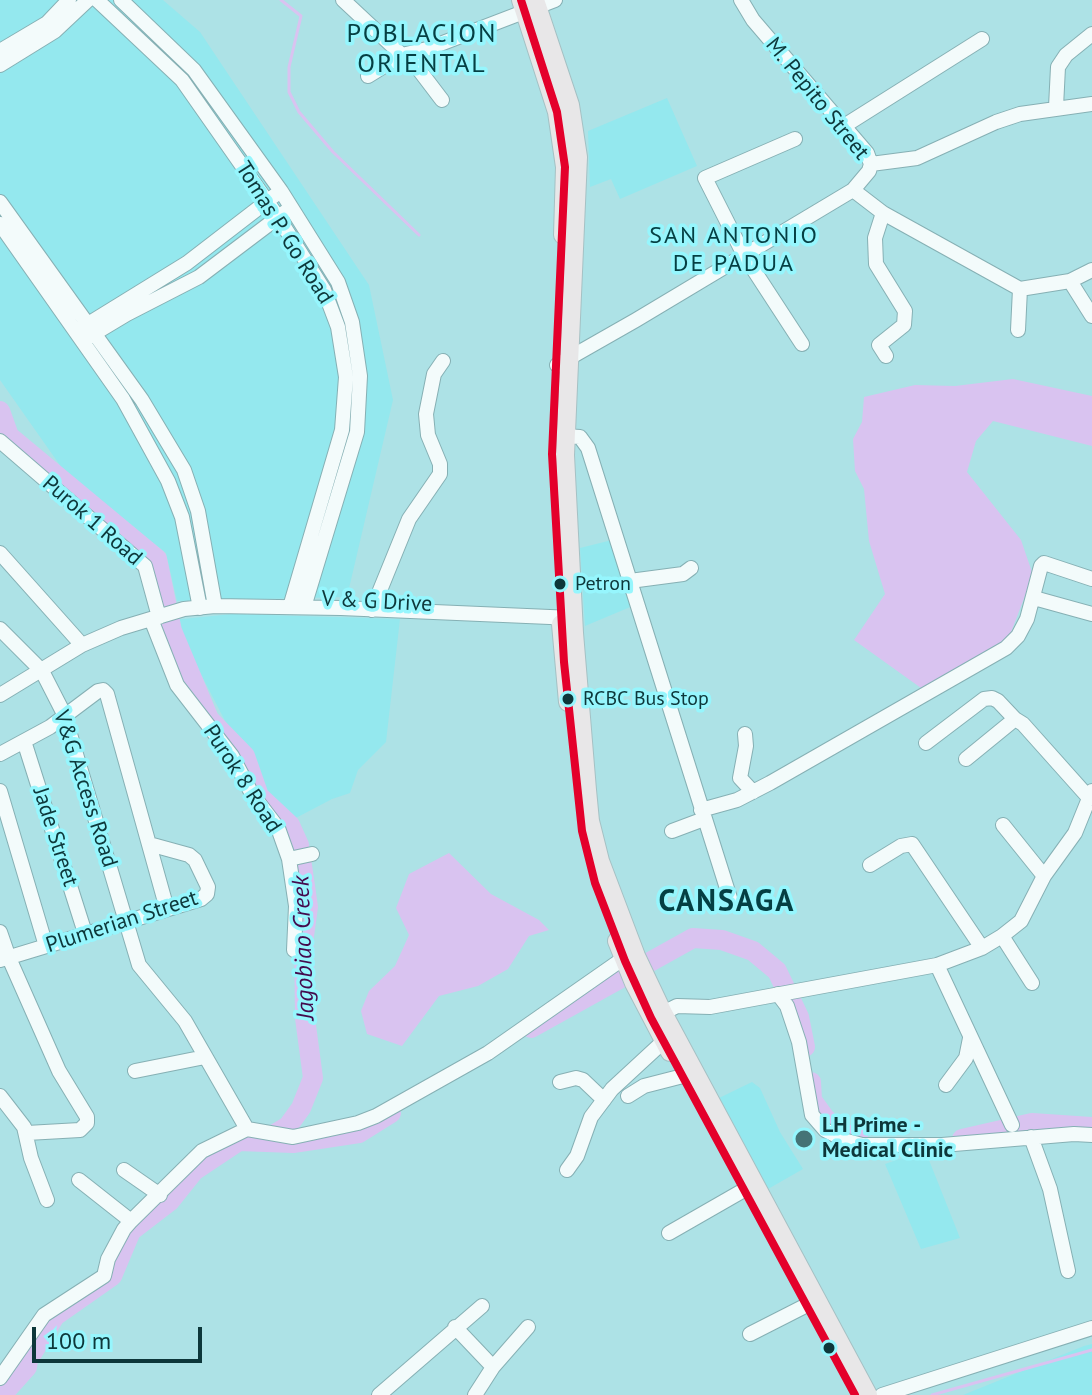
<!DOCTYPE html>
<html>
<head>
<meta charset="utf-8">
<style>
  body { margin:0 }
  #map { position:relative; width:1092px; height:1395px; overflow:hidden; background:#ade2e6; font-family:"PT Sans",sans-serif }
  canvas { display:block }
  .scale { position:absolute; left:32px; top:1327px; width:170px; height:36px; box-sizing:border-box; border:4px solid #0d373a; border-top:0; padding-left:10px; font-size:24px; line-height:28px; white-space:nowrap; color:#0d373a; -webkit-text-stroke:6px #96f6fd; paint-order:stroke }
</style>
</head>
<body>
<div id="map">
<canvas width="1092" height="1395"></canvas>
<div class="scale">100 m</div>
</div>
<script>
const c = document.querySelector('canvas').getContext('2d');
c.lineJoin = 'round';
function fillPath(path, color) { c.fillStyle = color; c.fill(path, 'evenodd'); }
const shape = rows => new Path2D(rows.map(r => 'M' + r).join(''));
function stroke(path, color, width, dash) { c.strokeStyle = color; c.lineWidth = width; c.lineCap = dash ? 'butt' : 'round'; c.setLineDash(dash || []); c.stroke(path); }
function write(font, color, halo, rows, align = 'center') {
  c.font = font + ' "PT Sans",sans-serif'; c.lineWidth = 7; c.setLineDash([]); c.textBaseline = 'middle'; c.strokeStyle = halo; c.fillStyle = color; for (const [text, x, y, turn = 0] of rows) {
    c.save(); c.translate(x, y); c.rotate((+turn || 0) * Math.PI / 180); c.textAlign = isNaN(turn) ? turn : align; if (halo) c.strokeText(text, 0, 0); c.fillText(text, 0, 0); c.restore();
  }
}
fillPath(shape([
  [0,0,163,0,200,32,369,285,393,400,347,597,177,601,166,553,64,471,0,380],
  [667,98,697,166,620,199,611,179,590,187,588,131],
  [616,539,635,605,585,626,580,548],
  [232,614,400,619,386,742,358,770,350,793,332,799,292,820,256,781,173,620],
  [752,1082,760,1088,780,1132,803,1169,768,1189,717,1099],
  [925,1150,960,1238,921,1249,885,1164],
  [1092,1344,1092,1395,963,1395,1084,1346]
]), '#94e8ee');
fillPath(shape([
  [1013,379,1092,396,1092,446,993,421,976,441,967,472,1021,540,1033,575,1005,648,928,693,854,640,885,594,869,541,864,489,855,471,853,439,862,422,864,397,915,385,955,386],
  [449,853,491,894,539,920,549,930,529,936,508,969,478,986,439,996,402,1046,367,1034,361,1011,369,991,395,966,409,935,396,908,409,874]
]), '#d9c3f0');
stroke(shape([
  [281,0,301,16,289,67,289,92,299,112,333,152,419,235],
  [932,1395,1092,1350]
]), '#d9c3f0', 3);
stroke(shape([
  [0,411,9,436,157,559,172,631,209,719,245,756,259,796,290,825,299,845,308,907,304,936,305,1018,313,1078,301,1108,288,1126,263,1141],
  [531,1028,693,938,722,940,753,951,777,971,799,1017,805,1047],
  [811,1082,812,1100,825,1118,841,1133,858,1137],
  [962,1139,1032,1123,1092,1127],
  [2,1395,27,1367,28,1360,55,1316,112,1276,131,1231,170,1201,194,1171,239,1141,293,1143,359,1133,391,1113]
]), '#d9c3f0', 20);
const minor = shape([
  [97,0,182,80,278,217,324,290,338,327,346,377,342,430,290,607],
  [121,0,194,70,281,191,338,282,352,322,360,376,357,432,304,607],
  [343,0,402,55],
  [0,51,47,23,69,0],
  [407,54,442,100],
  [0,65,55,31,88,0],
  [368,76,402,55,427,49,555,0],
  [1056,107,1058,67,1066,55,1092,34],
  [844,126,982,39],
  [795,139,705,178,744,255,802,344],
  [871,164,917,158,996,122,1020,114,1092,104],
  [853,190,883,213,1020,289,1070,281,1092,270],
  [0,202,142,400,184,470,198,511,215,606],
  [883,213,875,238,876,264,905,311,904,325,879,345,886,356],
  [0,224,123,399,168,481,182,517,200,608],
  [1070,281,1092,316],
  [80,329,187,263,274,196],
  [1018,330,1020,289],
  [87,338,127,314,199,277,285,212],
  [557,365,636,320,853,190,869,171,871,164,867,153,753,20,741,0],
  [565,436,580,437,588,448,730,898],
  [0,441,145,566,159,617],
  [0,553,82,645],
  [630,581,683,574,691,568],
  [1034,598,1092,614],
  [372,610,409,519,440,474,440,464,428,435,426,414,434,374,443,361],
  [151,619,177,685,232,756,252,794,278,828,289,859,296,906,294,950],
  [0,629,42,671,64,714,139,965,185,1021,247,1129],
  [0,695,82,645,121,628,184,609,215,606,341,608,573,618],
  [745,734,746,746,740,778,753,792],
  [24,741,85,933],
  [926,743,984,699,992,698,998,701,1015,719],
  [0,754,50,727,98,691,103,690,107,694,167,909],
  [966,759,1015,719,1023,724,1090,799],
  [0,791,46,946],
  [701,810,737,800,770,783,1006,648,1018,636,1027,619,1041,566,1044,563,1092,579],
  [1003,825,1044,876],
  [672,831,704,819],
  [289,859,312,854],
  [870,865,901,846,912,844,982,948],
  [0,932,9,958,59,1071,87,1117,87,1123,80,1130,27,1133],
  [1002,936,1032,983],
  [0,960,201,899,207,894,208,887,195,860,189,855,149,844],
  [937,965,1012,1125],
  [778,994,787,1006,799,1042,812,1115,825,1130,847,1141,862,1145,942,1145,1074,1134,1092,1135],
  [663,1013,677,1006,710,1007,937,965,982,948,1002,936,1021,921,1044,876,1075,833,1092,791],
  [135,1071,205,1057],
  [560,1082,576,1078,583,1080,604,1100],
  [946,1085,966,1058,970,1038],
  [0,1096,24,1127,31,1158,47,1200],
  [628,1096,644,1086,683,1076],
  [247,1129,293,1137,358,1123,376,1116,488,1053,624,958],
  [1031,1137,1050,1189,1068,1271],
  [124,1170,160,1195],
  [567,1170,577,1156,591,1117,612,1089,664,1041],
  [79,1180,131,1221],
  [669,1233,744,1190],
  [455,1327,493,1367],
  [750,1334,807,1305],
  [0,1378,44,1315,104,1276,108,1259,124,1229,131,1221,202,1151,247,1129],
  [379,1395,482,1306],
  [475,1395,493,1367,528,1327],
  [882,1395,1092,1328]
]);
const major = shape([
  [521,0,557,112,565,167,563,235],
  [535,0,570,105,578,157,565,455,574,633,587,790,590,821,600,861,636,956,663,1013,868,1395],
  [561,624,568,702],
  [617,941,634,983,670,1052]
]);
stroke(minor, '#86b0b4', 16);
stroke(major, '#a5c1c4', 20);
stroke(minor, '#f3fbfb', 14);
stroke(major, '#e8e7e8', 18);
stroke(shape([
  [521,0,557,112,565,167,552,454,564,662,582,831,595,883,625,961,651,1018,855,1395]
]), '#e4002b', 8);
for (const [x, y, r, color] of [
  [560,584,7,"#0d373a"],
  [568,699,7,"#0d373a"],
  [804,1139,10,"#457376"],
  [829,1348,7,"#0d373a"]
]) { const dot = new Path2D(); dot.arc(x, y, r, 0, 2 * Math.PI); c.fillStyle = color; c.fill(dot); stroke(dot, '#96f6fd', 3); }
write('20px', '#0d373a', '#96f6fd', [
  ["Petron",575,584],
  ["RCBC Bus Stop",583,699]
], 'left');
write('22px', '#0d373a', '#96f6fd', [
  ["M. Pepito Street",817,99,51],
  ["Tomas P. Go Road",284,233,58],
  ["Purok 1 Road",92,521,41],
  ["V & G Drive",377,602,3],
  ["Purok 8 Road",242,779,57],
  ["V&G Access Road",85,789,72],
  ["Jade Street",55,837,72],
  ["Plumerian Street",122,922,-18]
]);
write('bold 22px', '#0d373a', '#96f6fd', [
  ["LH Prime -",822,1126],
  ["Medical Clinic",822,1151]
], 'left');
c.letterSpacing = '2px';
write('24px', '#053f43', '#96f6fd', [
  ["SAN ANTONIO",734,236],
  ["DE PADUA",734,264]
]);
c.letterSpacing = '0px';
write('italic 24px', '#440b4d', '#96f6fd', [
  ["Jagobiao Creek",304,948,-92]
]);
c.letterSpacing = '2px';
write('26px', '#053f43', '#96f6fd', [
  ["POBLACION",422,35],
  ["ORIENTAL",422,65]
]);
c.letterSpacing = '0px';
c.letterSpacing = '2px';
write('bold 30px', '#053f43', '#96f6fd', [
  ["CANSAGA",727,902]
]);
c.letterSpacing = '0px';
</script>
</body>
</html>
